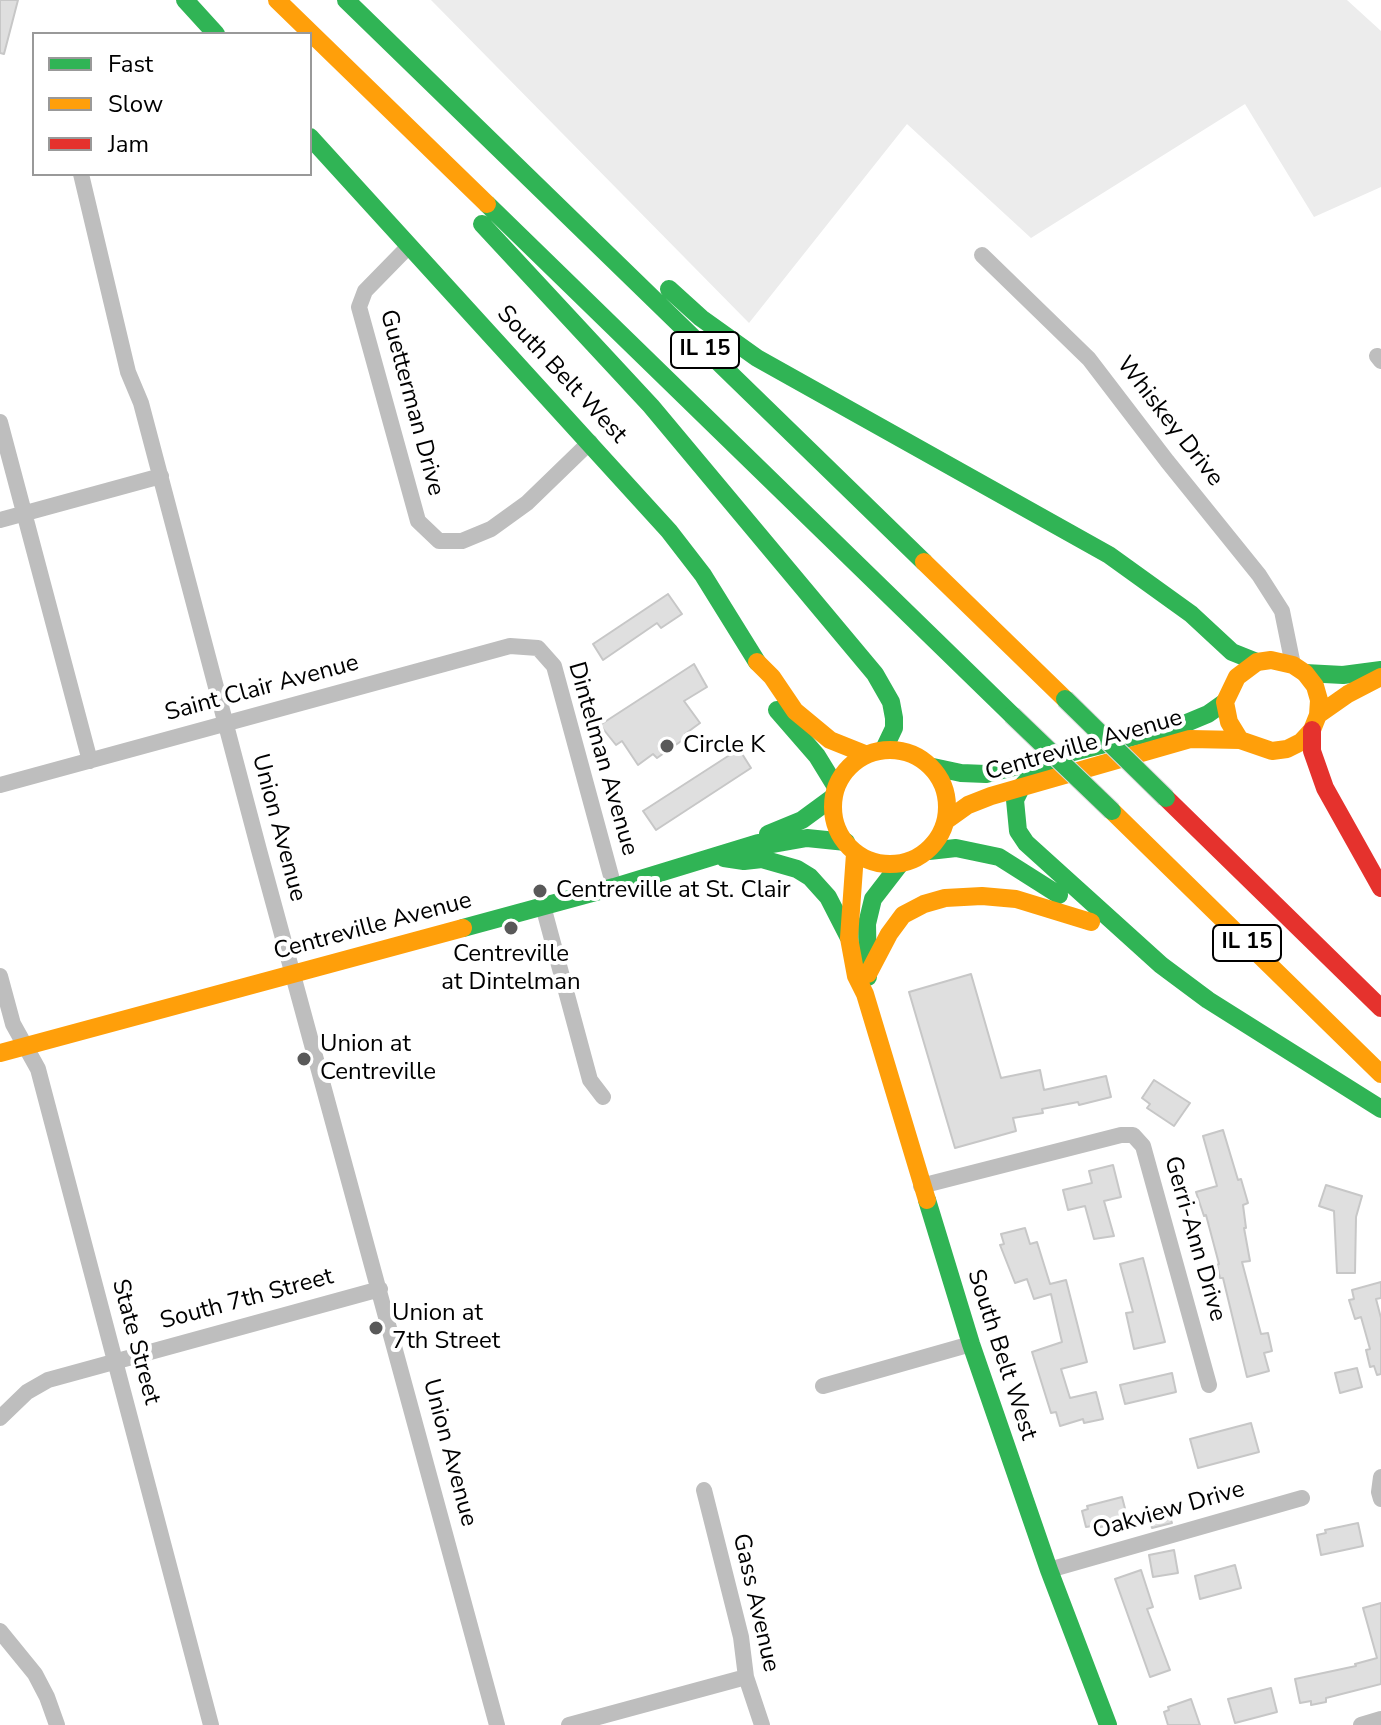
<!DOCTYPE html>
<html>
<head>
<meta charset="utf-8">
<style>
  body { margin:0 }
  #map { position:relative; width:1381px; height:1725px; overflow:hidden; background:#fff; font-family:"Nunito Sans",sans-serif }
  canvas { display:block }
  .legend { position:absolute; left:32px; top:32px; width:280px; height:144px; box-sizing:border-box; background:#fff; border:2px solid #999; margin:0; padding:10px 14px; list-style:none; font-size:24px; color:#000 }
  .legend li { display:flex; align-items:center; gap:16px; height:40px }
  .legend b { width:40px; border:2px solid #999 }
</style>
</head>
<body>
<div id="map">
<canvas width="1381" height="1725"></canvas>
<ul class="legend">
<li><b style="height:10px;background:#30b455"></b>Fast</li>
<li><b style="height:10px;background:#ff9f0a"></b>Slow</li>
<li><b style="height:10px;background:#e5322d"></b>Jam</li>
</ul>
</div>
<script>
const c = document.querySelector('canvas').getContext('2d');
c.lineJoin = 'round';
function fillPath(path, color) { c.fillStyle = color; c.fill(path, 'evenodd'); }
const shape = rows => new Path2D(rows.map(r => 'M' + r).join(''));
function stroke(path, color, width, dash) { c.strokeStyle = color; c.lineWidth = width; c.lineCap = dash ? 'butt' : 'round'; c.setLineDash(dash || []); c.stroke(path); }
function write(font, color, halo, rows, align = 'center') {
  c.font = font + ' "Nunito Sans",sans-serif'; c.lineWidth = 8; c.setLineDash([]); c.textBaseline = 'middle'; c.strokeStyle = halo; c.fillStyle = color; for (const [text, x, y, turn = 0] of rows) {
    c.save(); c.translate(x, y); c.rotate((+turn || 0) * Math.PI / 180); c.textAlign = isNaN(turn) ? turn : align; if (halo) c.strokeText(text, 0, 0); c.fillText(text, 0, 0); c.restore();
  }
}
fillPath(shape([
  [431,0,1347,0,1381,31,1381,187,1314,217,1245,104,1031,238,907,124,749,323]
]), '#ececec');
const building = shape([
  [0,0,18,0,4,54,0,53,0,0],
  [668,594,682,614,661,628,657,623,603,660,593,644,668,594],
  [694,664,707,687,684,701,700,723,685,734,687,737,657,758,653,754,638,765,622,741,616,745,600,725,694,664],
  [739,749,751,768,656,830,643,811,739,749],
  [971,974,1001,1078,1040,1070,1044,1090,1106,1076,1111,1097,1079,1105,1078,1102,1042,1109,1043,1113,1013,1118,1016,1131,955,1148,909,992,971,974],
  [1154,1080,1190,1103,1174,1126,1147,1108,1150,1104,1142,1098,1154,1080],
  [1223,1130,1238,1180,1241,1179,1248,1203,1243,1205,1246,1228,1244,1228,1250,1261,1242,1262,1261,1334,1268,1333,1272,1351,1264,1353,1269,1371,1247,1377,1223,1278,1220,1278,1217,1265,1219,1264,1206,1215,1204,1216,1196,1192,1217,1186,1203,1136,1223,1130],
  [1113,1165,1121,1197,1104,1201,1114,1236,1094,1239,1085,1206,1068,1210,1063,1190,1092,1183,1089,1171,1113,1165],
  [1326,1185,1362,1196,1356,1217,1355,1273,1337,1273,1334,1211,1319,1206,1326,1185],
  [1025,1228,1030,1244,1037,1242,1050,1284,1066,1280,1087,1362,1061,1369,1070,1398,1096,1392,1103,1419,1084,1423,1083,1419,1060,1426,1056,1412,1051,1413,1032,1352,1062,1342,1051,1294,1034,1299,1027,1279,1015,1283,1000,1245,1004,1244,1001,1234,1025,1228],
  [1143,1258,1165,1342,1134,1349,1126,1313,1133,1312,1120,1264,1143,1258],
  [1381,1282,1381,1298,1376,1299,1381,1318,1381,1374,1377,1375,1374,1366,1370,1367,1366,1350,1370,1349,1361,1317,1355,1319,1349,1300,1354,1299,1352,1290,1381,1282],
  [1357,1368,1362,1387,1340,1393,1335,1373,1357,1368],
  [1172,1373,1176,1392,1125,1404,1120,1385,1172,1373],
  [1251,1423,1259,1452,1198,1468,1190,1439,1251,1423],
  [1122,1497,1128,1520,1093,1529,1092,1526,1086,1527,1082,1511,1088,1509,1087,1506,1122,1497],
  [1166,1505,1172,1523,1152,1528,1147,1510,1166,1505],
  [1358,1523,1363,1546,1321,1555,1317,1535,1326,1533,1325,1530,1358,1523],
  [1174,1550,1178,1573,1153,1577,1149,1555,1174,1550],
  [1235,1565,1241,1588,1200,1599,1195,1576,1235,1565],
  [1141,1570,1153,1607,1147,1609,1170,1670,1150,1677,1115,1579,1141,1570],
  [1381,1603,1381,1684,1326,1698,1326,1702,1311,1705,1311,1701,1300,1703,1295,1679,1356,1666,1355,1664,1377,1658,1363,1608,1381,1603],
  [1271,1688,1277,1712,1235,1723,1228,1699,1271,1688],
  [1191,1699,1200,1725,1168,1725,1164,1712,1169,1710,1168,1707,1191,1699]
]);
fillPath(building, '#dfdfdf');
stroke(building, '#c7c7c7', 2);
stroke(shape([
  [81,174,128,372,141,403,259,850,497,1725],
  [409,246,365,291,359,307,418,521,439,541,462,541,491,529,527,503,590,442],
  [982,255,1089,359,1167,461,1259,575,1282,611,1293,665],
  [1377,356,1381,361],
  [0,422,90,761],
  [0,520,161,476],
  [0,785,510,646,538,648,554,666,614,887],
  [543,906,590,1080,603,1097],
  [0,976,13,1024,38,1069,211,1725],
  [921,1186,1121,1135,1133,1135,1143,1146,1209,1385],
  [823,1386,971,1344],
  [0,1418,27,1392,48,1380,380,1289],
  [1381,1477,1379,1492,1381,1499],
  [704,1490,741,1637,746,1677,762,1725],
  [1049,1570,1302,1498],
  [0,1631,35,1674,47,1697,57,1725],
  [569,1725,746,1677],
  [1361,1725,1381,1719]
]), '#bebebe', 16);
stroke(shape([
  [185,0,216,34],
  [346,0,924,562],
  [310,137,669,531,703,575,757,662],
  [487,204,1012,715],
  [482,224,651,406,875,674,891,702,894,718,894,728,884,749],
  [669,289,701,318,757,358,1109,555,1191,614,1232,652,1257,662],
  [1305,673,1343,675,1381,670],
  [777,710,817,756,836,787],
  [1069,751,1055,763,1035,772,1022,786,1015,800,1018,831,1026,843,1161,965,1208,1000,1381,1109],
  [933,767,961,773,986,774,1184,724,1208,714,1225,702],
  [768,834,802,820,832,798],
  [929,851,956,848,999,857,1059,895],
  [724,858,744,861,762,859,797,869,810,877,828,897,848,936],
  [463,928,614,887,758,843,773,844,807,838,846,842],
  [868,977,867,924,873,899,900,864],
  [927,1200,971,1344,1049,1570,1108,1725]
]), '#30b455', 18);
stroke(shape([
  [277,0,487,204],
  [924,562,1065,699],
  [757,662,772,677,795,711,830,740,865,754],
  [1318,715,1348,694,1381,677],
  '833 807a57 57 0 1 1 114 0a57 57 0 1 1-114 0Z',
  [1112,811,1381,1074],
  [947,820,968,805,991,796,1190,739,1240,740,1272,751,1287,749,1301,742,1312,730,1318,715,1319,700,1315,686,1305,673,1293,665,1271,660,1257,662,1237,677,1225,702,1229,722,1240,740],
  [855,854,849,938,856,976,865,994,927,1200],
  [868,974,889,934,903,915,924,904,945,898,982,896,1016,899,1091,922],
  [0,1053,463,928]
]), '#ff9f0a', 18);
stroke(shape([
  [1312,730,1312,751,1325,788,1381,888],
  [1166,798,1381,1008]
]), '#e5322d', 18);
const fastBridge = shape([
  [1065,699,1166,798],
  [1012,715,1112,811]
]);
stroke(fastBridge, '#dbdbdb', 20, []);
stroke(fastBridge, '#30b455', 18);
for (const [x, y, r, color] of [
  [667,746,8,"#595959"],
  [540,891,8,"#595959"],
  [511,928,8,"#595959"],
  [304,1059,8,"#595959"],
  [376,1328,8,"#595959"]
]) { const dot = new Path2D(); dot.arc(x, y, r, 0, 2 * Math.PI); c.fillStyle = color; c.fill(dot); stroke(dot, '#fff', 3); }
for (const [x, y, w] of [
  [705,350,68],
  [1247,943,68]
]) { const box = new Path2D(); box.roundRect(x - w / 2, y - 18, w, 36, 6); c.fillStyle = '#fff'; c.fill(box); stroke(box, '#000', 2); }
write('bold 22px', '#000', null, [
  ["IL 15",705,350],
  ["IL 15",1247,943]
]);
write('24px', '#000', '#fff', [
  ["South Belt West",561,375,47],
  ["Guetterman Drive",411,403,75],
  ["Whiskey Drive",1169,422,52],
  ["Saint Clair Avenue",262,689,-15],
  ["Centreville Avenue",1084,746,-16],
  ["Dintelman Avenue",602,759,74],
  ["Union Avenue",278,828,75],
  ["Centreville Avenue",373,927,-15],
  ["Gerri-Ann Drive",1194,1239,74],
  ["South 7th Street",247,1300,-15],
  ["State Street",135,1342,75],
  ["South Belt West",1001,1355,72],
  ["Union Avenue",449,1453,75],
  ["Oakview Drive",1169,1511,-16],
  ["Gass Avenue",755,1603,77]
]);
write('24px', '#000', '#fff', [
  ["Circle K",683,746],
  ["Centreville at St. Clair",556,891],
  ["Centreville",511,955,"center"],
  ["at Dintelman",511,983,"center"],
  ["Union at",320,1045],
  ["Centreville",320,1073],
  ["Union at",392,1314],
  ["7th Street",392,1342]
], 'left');
</script>
</body>
</html>
